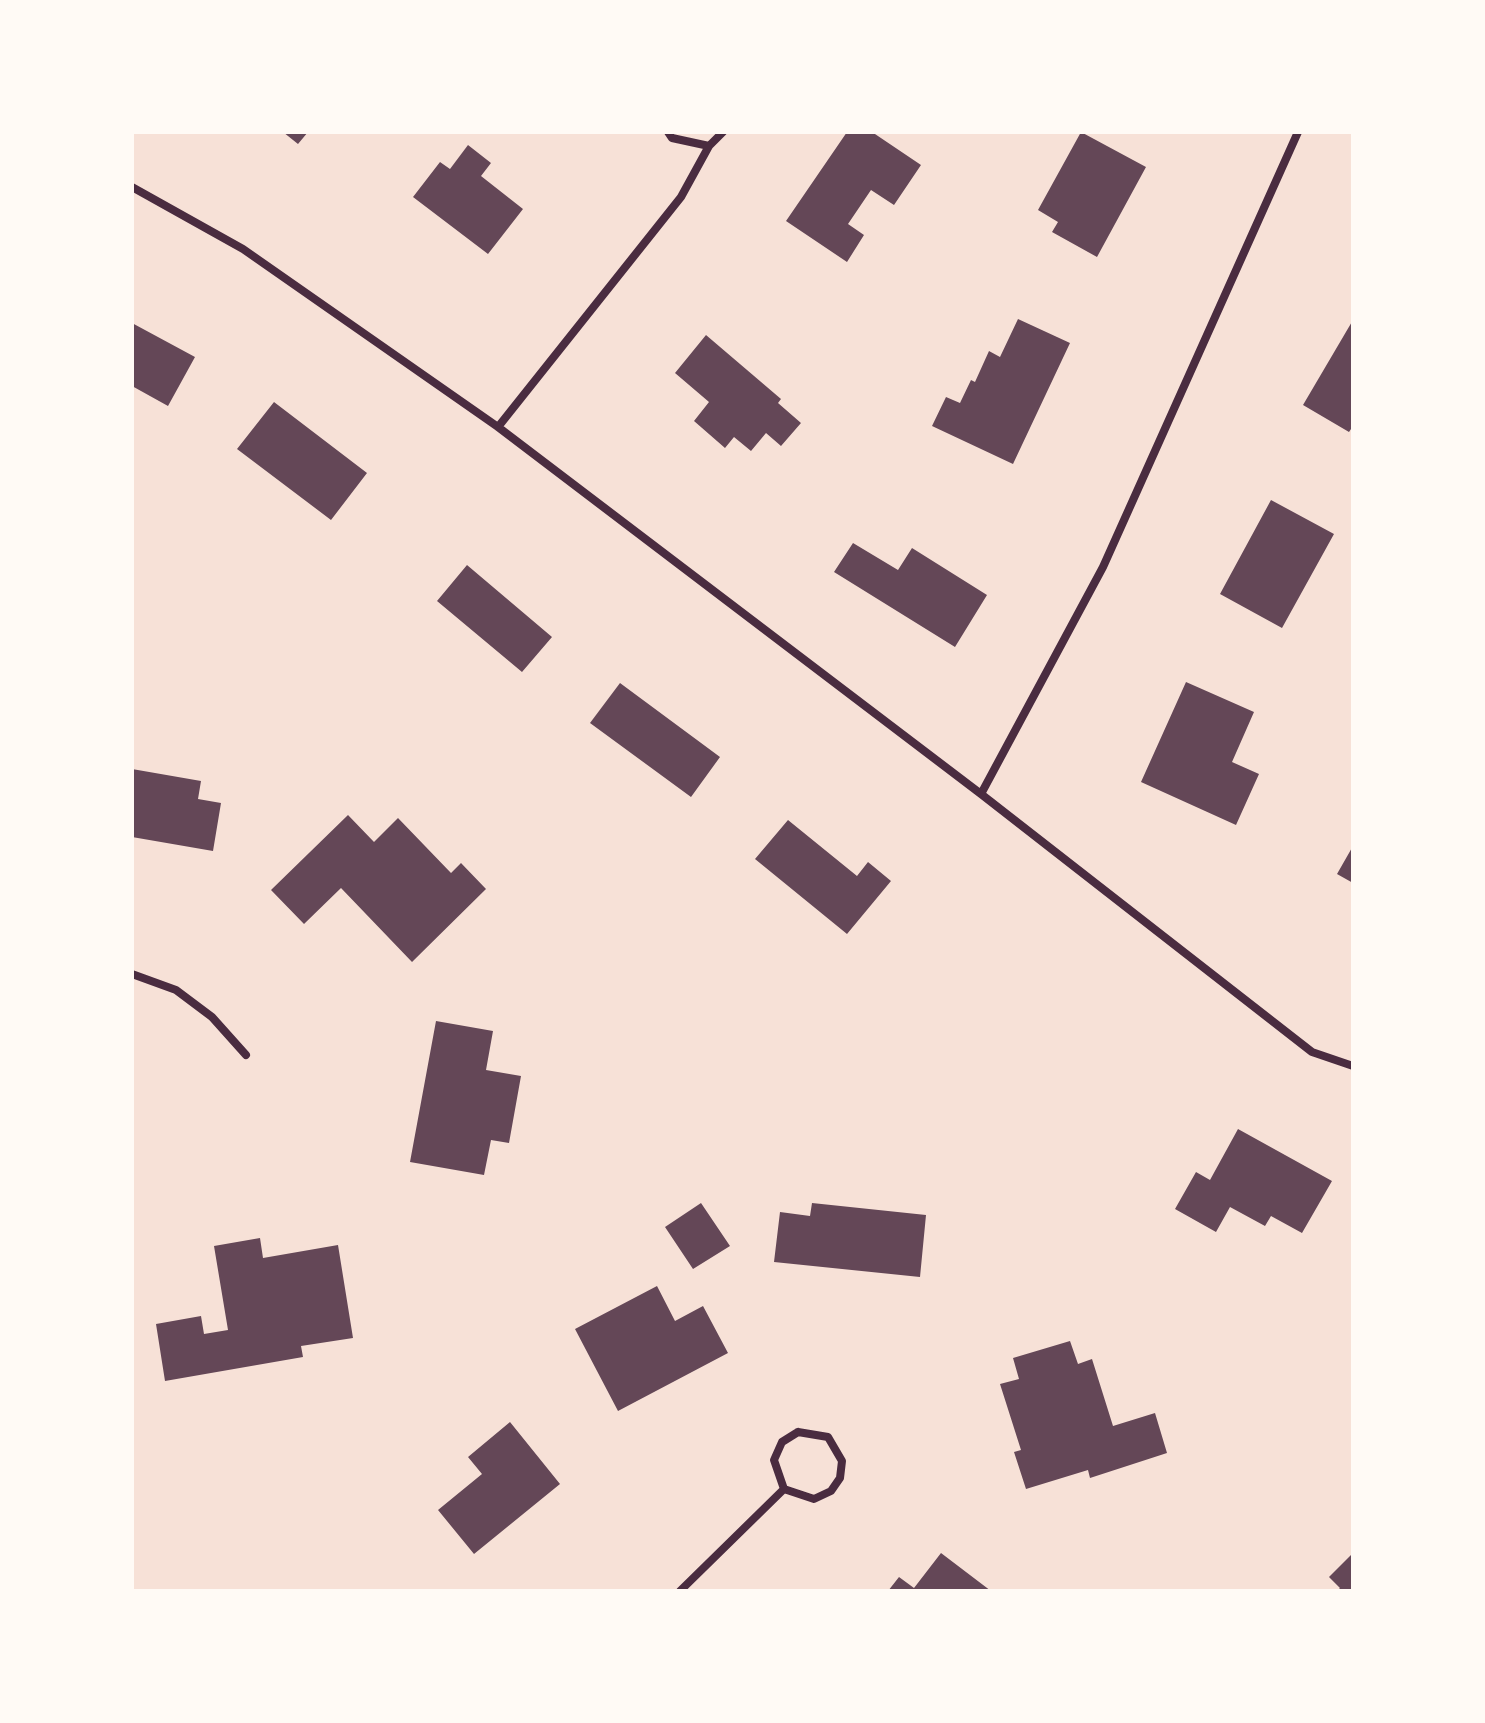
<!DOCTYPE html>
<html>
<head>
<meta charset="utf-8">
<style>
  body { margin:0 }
  #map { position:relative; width:1485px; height:1723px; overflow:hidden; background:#f7e1d7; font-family:Ubuntu,sans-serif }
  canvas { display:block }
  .frame { position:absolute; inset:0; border:134px solid #fffaf5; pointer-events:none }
</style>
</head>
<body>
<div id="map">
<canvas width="1485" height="1723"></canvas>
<div class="frame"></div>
</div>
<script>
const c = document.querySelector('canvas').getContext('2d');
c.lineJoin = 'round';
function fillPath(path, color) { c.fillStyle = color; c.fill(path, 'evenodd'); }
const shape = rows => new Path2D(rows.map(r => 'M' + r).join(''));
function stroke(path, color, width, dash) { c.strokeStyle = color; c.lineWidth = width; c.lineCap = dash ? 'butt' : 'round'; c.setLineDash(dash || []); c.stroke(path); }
fillPath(shape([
  [283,132,308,132,298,144],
  [847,132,872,132,921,165,894,205,871,190,848,224,864,235,847,262,786,221],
  [1081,132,1146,167,1097,257,1052,232,1058,222,1038,210],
  [468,145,491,163,481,176,523,209,488,254,413,197,440,162,450,169],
  [1018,319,1070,343,1013,464,932,426,946,397,960,403,971,380,975,382,989,351,1000,357],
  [1353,320,1353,426,1349,432,1303,405],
  [132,323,195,357,168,406,132,386],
  [706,335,781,399,778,403,801,423,781,446,766,433,751,451,734,437,725,448,694,421,709,402,675,373],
  [274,402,367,473,331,520,237,449],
  [1271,500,1334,534,1282,628,1220,594],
  [853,543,898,570,912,548,987,595,955,647,834,572],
  [467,565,552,637,522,672,437,601],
  [1186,682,1254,712,1232,762,1259,774,1236,825,1141,782],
  [620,683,720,757,691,797,590,723],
  [132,769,201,781,198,799,221,803,213,851,132,837],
  [348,815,374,842,398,818,451,873,461,863,486,889,412,962,341,888,304,924,271,890],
  [788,820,857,876,868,862,891,881,847,934,755,859],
  [1353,846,1353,883,1337,874],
  [436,1021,493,1031,486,1070,521,1076,509,1143,491,1140,484,1175,410,1162],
  [1238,1129,1332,1181,1302,1233,1271,1216,1265,1226,1230,1207,1216,1232,1175,1209,1196,1172,1210,1180],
  [701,1203,730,1246,693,1269,665,1227],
  [812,1203,926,1215,920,1277,774,1262,780,1212,810,1216],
  [260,1238,263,1258,338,1245,353,1338,301,1346,303,1357,165,1381,156,1324,201,1316,204,1334,228,1330,214,1246],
  [657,1286,675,1321,703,1306,728,1353,618,1411,575,1329],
  [1070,1341,1078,1364,1092,1359,1113,1426,1155,1413,1167,1453,1090,1478,1088,1470,1026,1489,1014,1452,1021,1450,1000,1384,1019,1379,1013,1358],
  [510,1422,560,1484,474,1554,438,1510,482,1474,468,1457],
  [941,1553,991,1591,888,1591,899,1577,914,1588],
  [1353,1553,1353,1591,1337,1591,1340,1588,1329,1577]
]), '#644757');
stroke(shape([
  [668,132,672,138,709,146],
  [132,187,243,249,498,427,981,794,1312,1052,1353,1066],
  [498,427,681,197,709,146,723,132],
  [981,794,1103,567,1298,132],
  [132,974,176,990,212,1017,246,1055],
  [798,1432,828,1437,842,1461,840,1478,831,1491,814,1499,784,1489,774,1460,782,1442,798,1432],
  [680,1591,784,1489]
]), '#4a2c40', 8);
</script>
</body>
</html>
